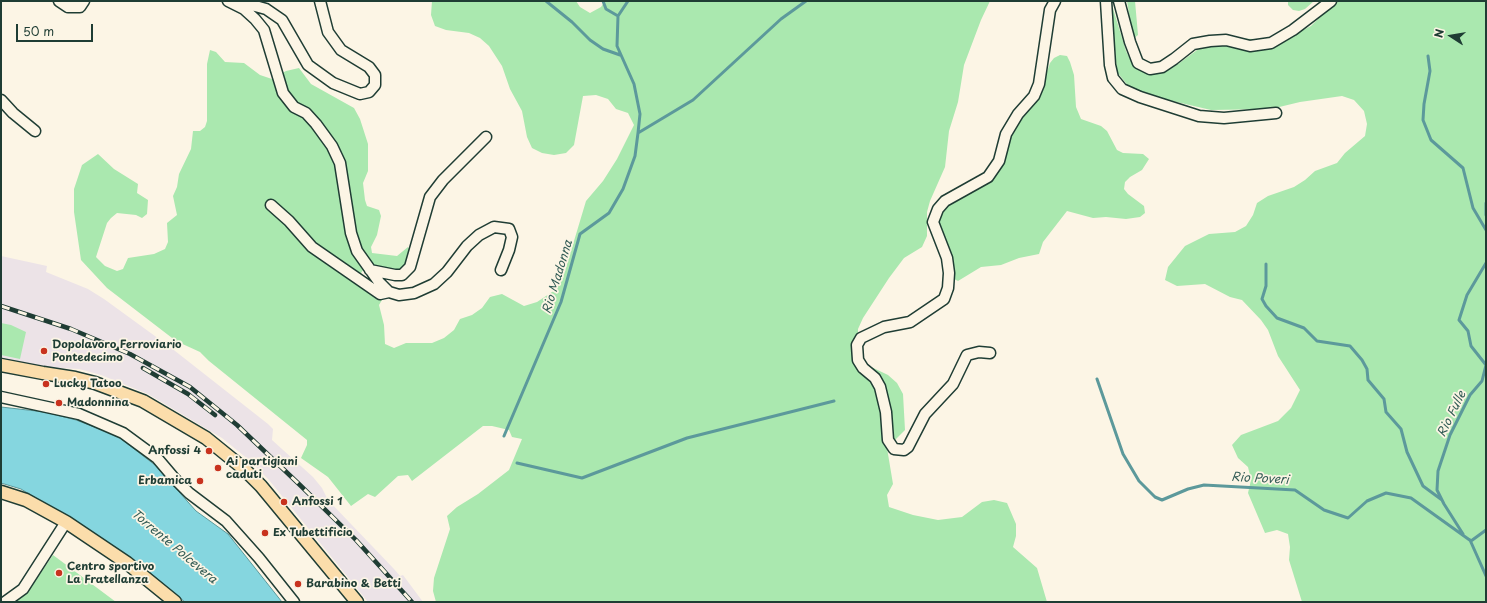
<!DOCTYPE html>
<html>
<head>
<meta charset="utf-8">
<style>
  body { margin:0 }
  #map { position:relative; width:1487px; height:603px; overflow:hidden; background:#fcf5e5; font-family:"Playpen Sans",sans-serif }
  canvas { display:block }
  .frame { position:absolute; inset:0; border:2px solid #1f3d34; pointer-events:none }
  .north { position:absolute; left:1431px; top:16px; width:40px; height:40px; -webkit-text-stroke:3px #fcf5e5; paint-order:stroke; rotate:282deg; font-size:11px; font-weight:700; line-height:16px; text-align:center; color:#1f3d34 }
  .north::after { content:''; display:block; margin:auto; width:14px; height:18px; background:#1f3d34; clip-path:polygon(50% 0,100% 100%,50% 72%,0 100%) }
  .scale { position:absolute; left:16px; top:24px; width:77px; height:18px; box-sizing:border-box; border:2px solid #1f3d34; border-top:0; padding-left:5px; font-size:12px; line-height:14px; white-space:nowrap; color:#1f3d34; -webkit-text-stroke:3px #fcf5e5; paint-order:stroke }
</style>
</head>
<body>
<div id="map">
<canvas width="1487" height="603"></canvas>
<div class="frame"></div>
<div class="north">N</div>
<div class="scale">50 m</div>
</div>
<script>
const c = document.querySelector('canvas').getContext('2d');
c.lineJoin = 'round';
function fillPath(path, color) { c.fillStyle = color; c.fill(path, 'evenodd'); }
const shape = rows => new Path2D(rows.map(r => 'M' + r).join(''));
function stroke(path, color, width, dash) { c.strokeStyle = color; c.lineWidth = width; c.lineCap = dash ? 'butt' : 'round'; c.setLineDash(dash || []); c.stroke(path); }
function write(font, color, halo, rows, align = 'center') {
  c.font = font + ' "Playpen Sans",sans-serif'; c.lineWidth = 3.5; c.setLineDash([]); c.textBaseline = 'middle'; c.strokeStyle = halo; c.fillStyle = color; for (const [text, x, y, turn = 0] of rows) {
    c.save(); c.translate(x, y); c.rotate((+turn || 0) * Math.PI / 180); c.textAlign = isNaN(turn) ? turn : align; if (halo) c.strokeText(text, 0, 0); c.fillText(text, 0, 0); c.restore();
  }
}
fillPath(shape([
  [1,256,47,266,46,272,88,289,104,299,170,347,268,424,273,429,272,440,313,477,322,488,328,500,394,569,400,576,403,575,423,602,368,602,269,480,249,460,222,438,148,394,101,375,79,369,43,367,1,357]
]), '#ece3e7');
fillPath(shape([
  [432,1,576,1,580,7,590,13,601,7,605,1,990,1,981,20,964,65,958,102,949,131,945,167,930,201,927,212,927,236,922,247,904,258,889,278,863,318,858,329,858,341,865,364,888,375,897,383,903,394,905,430,887,448,893,484,887,495,889,507,913,515,938,520,962,517,982,502,994,500,1007,503,1016,524,1016,536,1013,547,1037,568,1047,602,436,602,433,591,434,578,450,529,447,516,457,507,478,494,509,470,522,439,512,437,509,430,492,426,483,426,412,481,408,475,398,476,375,497,368,494,351,506,328,477,301,458,307,445,307,440,209,361,200,352,176,341,107,288,81,260,74,212,74,189,82,165,98,154,114,169,138,184,137,193,148,200,147,214,142,218,136,215,117,213,111,218,107,223,96,257,105,266,117,271,123,269,128,258,154,254,165,249,168,242,167,223,177,215,173,196,177,187,179,174,191,149,193,131,200,131,205,127,207,121,207,64,210,50,216,52,225,62,244,63,260,75,272,79,286,71,299,68,311,84,354,108,360,119,368,144,368,171,363,183,365,200,367,206,379,210,381,216,377,235,371,247,372,253,397,256,408,247,411,252,410,258,403,269,396,271,365,267,361,273,364,279,382,300,379,305,384,325,385,344,394,348,406,343,432,343,444,338,454,330,460,319,472,315,482,308,490,297,502,294,524,306,537,302,555,290,565,271,586,201,603,181,617,159,634,125,628,113,616,109,608,99,596,95,583,96,574,145,566,153,554,155,542,153,532,148,527,137,522,111,510,89,502,66,489,46,480,38,469,33,446,30,435,26,431,15],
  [1127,1,1135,1,1138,35,1133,39],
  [1288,1,1314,1,1305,9,1299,11,1293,10,1288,5],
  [1338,1,1486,1,1486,602,1302,602,1289,560,1290,547,1288,534,1277,530,1265,533,1248,493,1251,480,1248,467,1238,458,1232,445,1241,435,1278,421,1291,408,1300,390,1278,356,1268,330,1261,320,1242,300,1230,297,1205,284,1177,286,1165,280,1168,267,1185,246,1209,234,1235,232,1246,226,1253,215,1257,203,1268,196,1294,187,1305,180,1315,171,1337,163,1345,153,1365,136,1367,124,1364,111,1354,100,1342,96,1300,102,1271,109,1211,110,1168,100,1129,87,1117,72,1111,2,1126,51,1133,65,1145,70,1158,73,1178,64,1204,45,1226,38,1283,40,1311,26,1331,6],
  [1060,55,1067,56,1070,62,1074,75,1076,107,1081,119,1101,126,1107,131,1117,150,1123,153,1143,154,1149,159,1142,170,1130,177,1125,182,1124,189,1128,194,1144,206,1145,213,1140,217,1126,219,1106,217,1093,218,1067,211,1043,242,1039,254,1019,258,1001,265,981,267,958,281,952,278,938,223,940,213,944,207,956,199,979,188,1021,118,1038,98,1050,63,1054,58],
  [1,323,11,325,26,332,20,359,1,355],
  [53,555,116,602,15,602,29,590]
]), '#aae8af');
const water = shape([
  [1,407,45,412,76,420,116,435,155,465,196,511,228,534,282,602,185,602,147,570,80,525,21,489,1,483,1,407]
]);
fillPath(water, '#85d6df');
stroke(water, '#5c999b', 1);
stroke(shape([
  [546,1,572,22,590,40,603,49,620,55],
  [603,1,606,9,618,16],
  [628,1,618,16,617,46,634,84,640,114,638,133],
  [1428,56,1430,71,1424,104,1423,120,1431,140,1463,168,1473,208,1486,230],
  [1486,203,1486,215],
  [1266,264,1266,286,1262,299,1266,306,1277,318,1304,328,1317,341,1350,346,1362,360,1367,369,1368,380,1384,399,1386,412,1401,429,1407,452,1423,486,1442,500],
  [1097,379,1123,454,1139,481,1155,497,1162,500,1188,489,1204,485,1295,490,1324,510,1348,518,1367,501,1386,493,1411,498,1471,541,1486,530],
  [504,436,561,302,580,234,609,213,623,189,635,156,638,133,693,100,781,19,806,1],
  [517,463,582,478,687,438,834,401],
  [1463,534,1444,504,1437,490,1438,471,1450,435,1470,395,1482,381,1486,365,1471,346,1468,331,1459,320,1467,295,1486,263],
  [1470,540,1486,576]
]), '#5c999b', 3);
const minor = shape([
  [59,1,68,7,80,7,84,1],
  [228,1,244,9,255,19,264,30,283,93,294,107,306,113,316,124,332,146,340,163,351,233,357,251,379,282,389,292],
  [237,1,266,9,282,20,308,65,333,83,360,94,369,92,375,85,375,75,369,67,341,50,328,32,320,1],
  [1106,1,1110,65,1113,78,1122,89,1140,97,1199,116,1224,118,1276,113],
  [1119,1,1130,42,1138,63,1150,69,1162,67,1174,59,1193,44,1210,41,1226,40,1250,46,1271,43,1293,30,1331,1],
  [1,100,13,113,35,131],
  [271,205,289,221,312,247,380,294,389,292,399,295,414,293,434,284,447,272,467,246,479,235,494,227,509,229,512,237,509,250,501,270],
  [370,270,395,275,402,275,410,267,430,197,443,180,486,137],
  [990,353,979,352,967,355,953,384,925,414,908,447,904,450,894,449,888,440,886,412,880,387,875,378,863,368,858,360,857,345,861,338,884,327,910,322,944,299,948,288,949,273,947,258,933,222,938,209,945,201,988,177,999,161,1006,134,1018,114,1034,96,1039,84,1050,10,1055,1],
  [1,397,79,414,123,433,157,458,174,478,189,493,226,521,259,558,294,602],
  [5,602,23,589,66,522]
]);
const major = shape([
  [1,365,43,373,75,378,95,383,143,401,206,438,243,468,261,486,357,602],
  [1,492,26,500,66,522,127,563,175,602]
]);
stroke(minor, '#1f3d34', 13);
stroke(major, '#1f3d34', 15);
stroke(minor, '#fcf5e5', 10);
stroke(major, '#fbddab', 12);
const rail = shape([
  [1,306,71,329,130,354,190,387,237,425,301,486,356,540,412,602],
  [143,368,188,394,215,415]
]);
stroke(rail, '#1f3d34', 4.5);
stroke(rail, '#fcf5e5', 3, [9]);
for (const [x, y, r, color] of [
  [44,351,4,"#c8321e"],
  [46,384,4,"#c8321e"],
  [59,403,4,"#c8321e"],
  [209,451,4,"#c8321e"],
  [218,468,4,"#c8321e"],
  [200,481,4,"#c8321e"],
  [284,502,4,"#c8321e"],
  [265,533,4,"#c8321e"],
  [59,573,4,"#c8321e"],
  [298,584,4,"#c8321e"]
]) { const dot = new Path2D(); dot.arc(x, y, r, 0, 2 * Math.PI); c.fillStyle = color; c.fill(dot); stroke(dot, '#fcf5e5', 1.5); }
write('bold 11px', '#1f3d34', '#fcf5e5', [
  ["Dopolavoro Ferroviario",52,345],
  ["Pontedecimo",52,358],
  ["Lucky Tatoo",54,384],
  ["Madonnina",67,403],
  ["Anfossi 4",201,451,"right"],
  ["Ai partigiani",226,462],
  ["caduti",226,475],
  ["Erbamica",192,481,"right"],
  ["Anfossi 1",292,502],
  ["Ex Tubettificio",273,533],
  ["Centro sportivo",67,567],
  ["La Fratellanza",67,580],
  ["Barabino & Betti",306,584]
], 'left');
write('italic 12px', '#335c56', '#fcf5e5', [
  ["Rio Madonna",558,277,-73],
  ["Rio Fulle",1452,414,-64],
  ["Rio Poveri",1260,479,3],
  ["Torrente Polcevera",174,547,40]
]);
</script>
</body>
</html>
